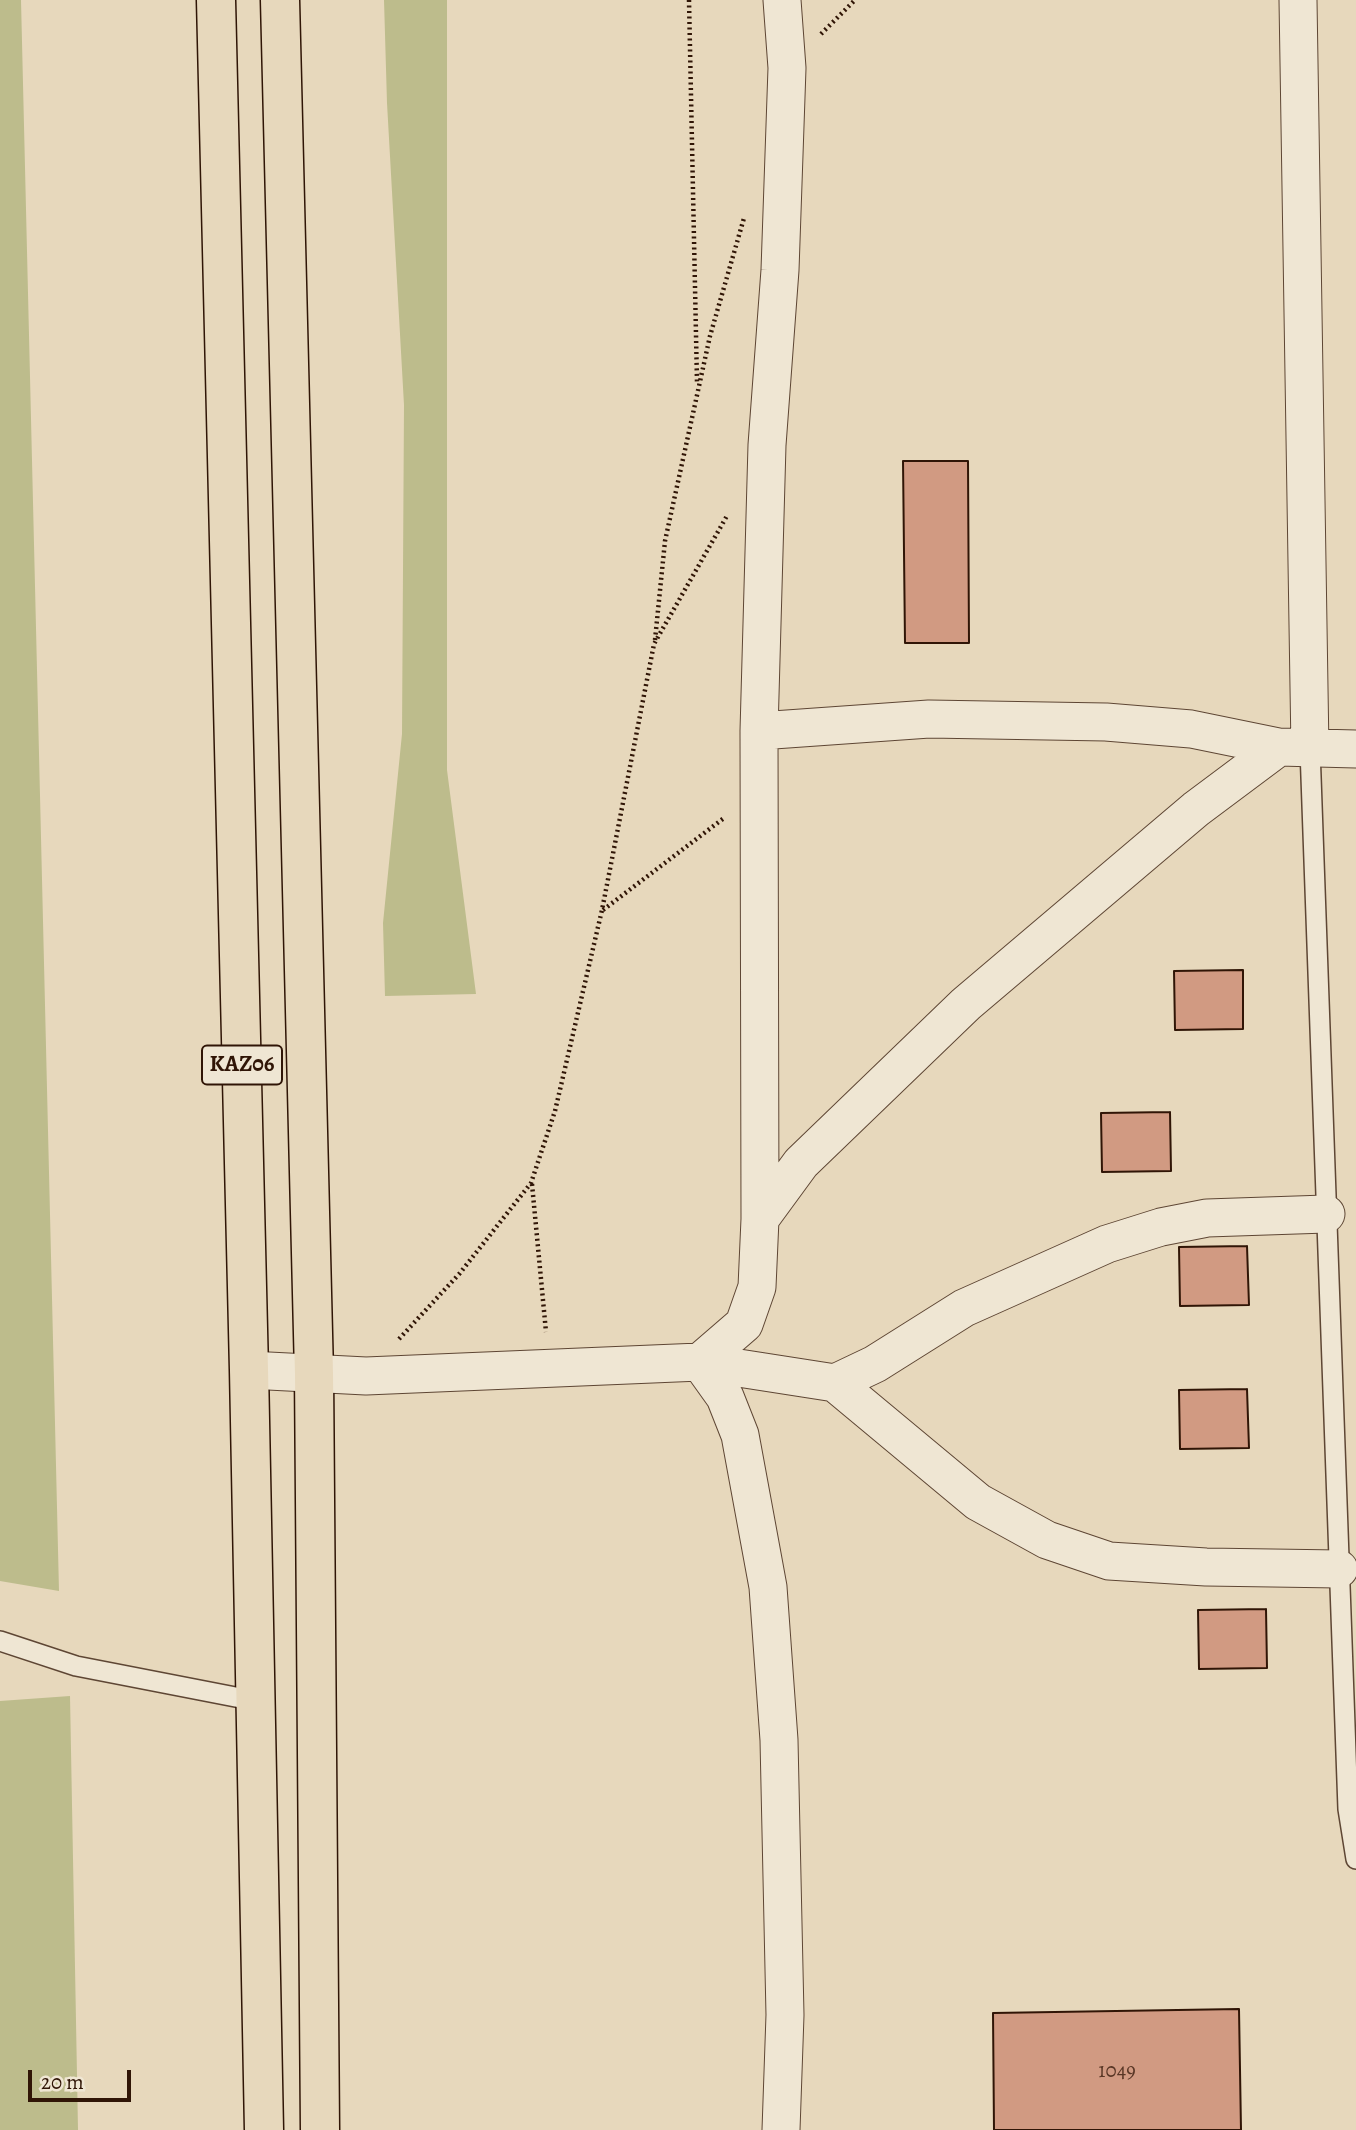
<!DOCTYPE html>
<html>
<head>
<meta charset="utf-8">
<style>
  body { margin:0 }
  #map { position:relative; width:1356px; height:2130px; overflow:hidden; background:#e7d8bc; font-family:Alegreya,serif }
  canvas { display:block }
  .scale { position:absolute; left:28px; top:2070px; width:103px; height:32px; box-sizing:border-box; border:4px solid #301506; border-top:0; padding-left:9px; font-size:21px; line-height:24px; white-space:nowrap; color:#301506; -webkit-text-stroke:5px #efe6d3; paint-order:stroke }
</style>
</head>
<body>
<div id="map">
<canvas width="1356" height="2130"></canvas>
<div class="scale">20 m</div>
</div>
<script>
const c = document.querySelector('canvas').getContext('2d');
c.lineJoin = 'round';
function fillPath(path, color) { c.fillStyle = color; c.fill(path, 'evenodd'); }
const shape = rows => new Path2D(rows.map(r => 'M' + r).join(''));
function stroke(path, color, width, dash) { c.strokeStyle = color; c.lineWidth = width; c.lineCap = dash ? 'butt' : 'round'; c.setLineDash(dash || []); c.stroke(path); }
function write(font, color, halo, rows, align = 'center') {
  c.font = font + ' Alegreya,serif'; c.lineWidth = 5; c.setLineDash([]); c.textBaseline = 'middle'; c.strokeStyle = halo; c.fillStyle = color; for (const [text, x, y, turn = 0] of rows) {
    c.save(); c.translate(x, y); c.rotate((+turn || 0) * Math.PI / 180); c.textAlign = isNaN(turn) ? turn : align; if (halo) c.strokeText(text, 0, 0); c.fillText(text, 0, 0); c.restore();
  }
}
fillPath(shape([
  [0,0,21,0,59,1591,0,1581],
  [384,0,447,0,447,770,476,994,385,996,383,923,402,734,404,405,387,103],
  [70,1696,78,2130,0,2130,0,1701]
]), '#bdbc8c');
const building = shape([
  [903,461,968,461,969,643,905,643,903,461],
  [1243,970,1243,1029,1175,1030,1174,971,1243,970],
  [1170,1112,1171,1171,1102,1172,1101,1113,1170,1112],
  [1247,1246,1249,1305,1180,1306,1179,1247,1247,1246],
  [1247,1389,1249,1448,1180,1449,1179,1390,1247,1389],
  [1266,1609,1267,1668,1199,1669,1198,1610,1266,1609],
  [1239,2009,1241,2130,994,2130,993,2013,1239,2009]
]);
fillPath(building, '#d19a82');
stroke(building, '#301506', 2);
const service = shape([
  [1310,749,1348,1809,1356,1859],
  [0,1641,76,1666,256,1701]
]);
const minor = shape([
  [1298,0,1310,749],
  [759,731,929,719,1106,722,1191,729,1279,747,1356,749],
  [760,1219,801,1163,966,1004,1196,809,1279,747],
  [700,1362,744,1324,757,1287,760,1219,759,731,767,445,780,270,787,68,782,0],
  [700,1362,835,1383,978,1502,1047,1540,1109,1561,1206,1567,1339,1569],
  [249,1370,366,1376,700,1362,725,1397,740,1435,768,1587,779,1740,785,2015,781,2130],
  [835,1383,875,1364,964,1308,1107,1244,1161,1227,1207,1218,1326,1214]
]);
const trunk = shape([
  [216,0,249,1370,264,2130],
  [280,0,314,1373,320,2130]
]);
stroke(service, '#5e4634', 22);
stroke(minor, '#5e4634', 39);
stroke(trunk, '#301506', 41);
stroke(shape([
  [689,0,697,382],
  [821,34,855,0],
  [655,640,665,541,710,336,744,218],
  [603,910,724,818],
  [532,1184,546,1332],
  [399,1339,460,1273,531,1183,555,1111,602,910,654,644,728,514]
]), '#301506', 4.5, [2, 3.5]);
stroke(service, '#efe6d3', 19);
stroke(minor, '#efe6d3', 37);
stroke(trunk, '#e7d8bc', 38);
write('21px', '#583625', null, [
  ["1049",1117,2072]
]);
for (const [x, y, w] of [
  [242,1065,80]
]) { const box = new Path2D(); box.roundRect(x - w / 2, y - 19.5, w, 39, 5); c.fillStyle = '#efe6d3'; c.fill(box); stroke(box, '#301506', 2); }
write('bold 23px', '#301506', null, [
  ["KАZ06",242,1065]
]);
</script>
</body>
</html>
